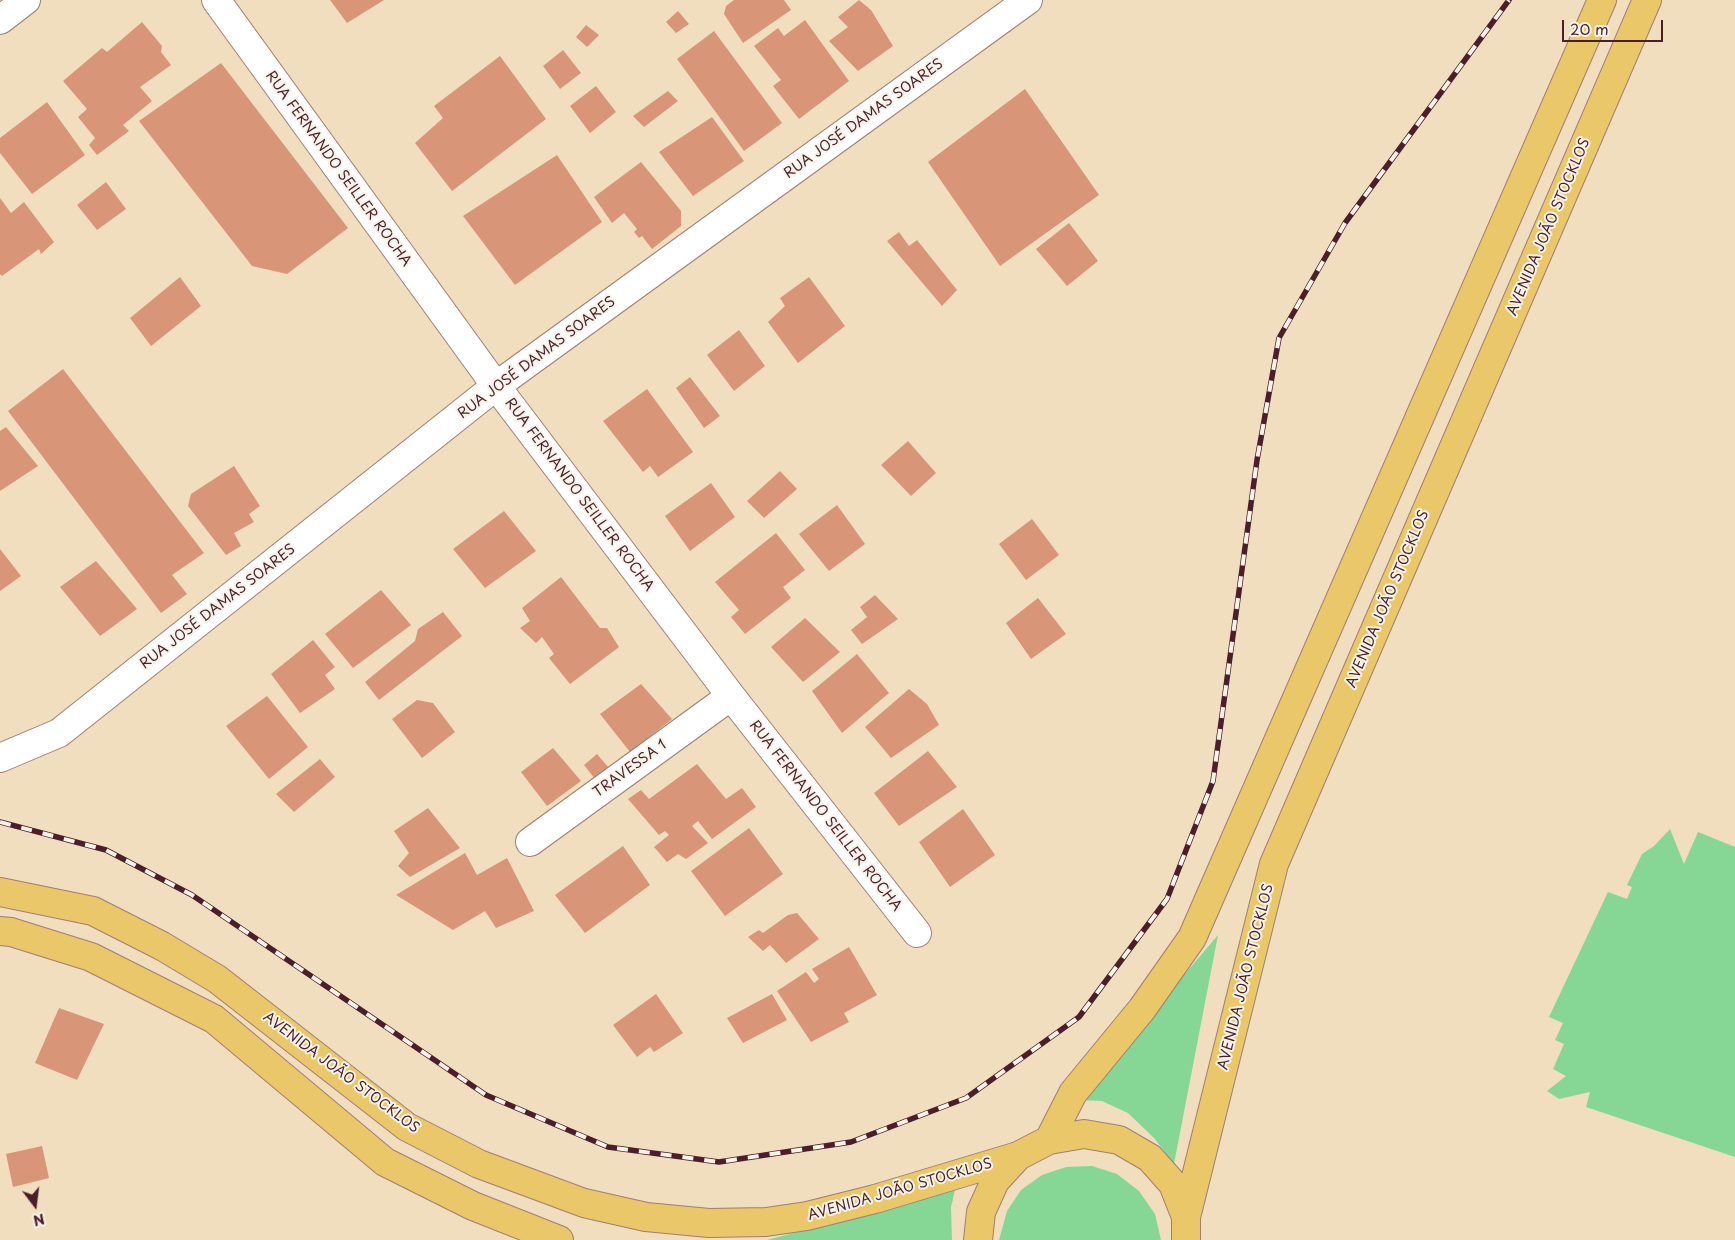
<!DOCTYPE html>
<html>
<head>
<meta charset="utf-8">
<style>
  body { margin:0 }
  #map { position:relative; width:1735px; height:1240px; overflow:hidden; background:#f1debf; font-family:"Playpen Sans",sans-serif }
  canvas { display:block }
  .north { position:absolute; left:10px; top:1180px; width:50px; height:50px; -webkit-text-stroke:4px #f7f3e8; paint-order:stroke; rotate:165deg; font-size:14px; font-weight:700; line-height:20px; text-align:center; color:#4a1f2b }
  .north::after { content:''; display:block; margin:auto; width:18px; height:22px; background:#4a1f2b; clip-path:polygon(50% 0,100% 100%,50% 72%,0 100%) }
  .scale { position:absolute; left:1562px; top:20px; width:101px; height:22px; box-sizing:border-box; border:2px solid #4a1f2b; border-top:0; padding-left:6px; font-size:15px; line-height:18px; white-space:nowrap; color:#4a1f2b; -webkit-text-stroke:4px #f7f3e8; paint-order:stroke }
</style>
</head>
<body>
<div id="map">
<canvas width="1735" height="1240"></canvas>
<div class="north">N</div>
<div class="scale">20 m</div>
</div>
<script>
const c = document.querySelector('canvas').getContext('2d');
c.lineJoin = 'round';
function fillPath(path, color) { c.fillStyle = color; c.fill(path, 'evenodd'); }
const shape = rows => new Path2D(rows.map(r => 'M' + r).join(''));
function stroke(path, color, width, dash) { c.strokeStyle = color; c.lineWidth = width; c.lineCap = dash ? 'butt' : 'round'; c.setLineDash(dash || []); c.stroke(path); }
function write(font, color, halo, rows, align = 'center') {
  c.font = font + ' "Playpen Sans",sans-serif'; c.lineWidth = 4; c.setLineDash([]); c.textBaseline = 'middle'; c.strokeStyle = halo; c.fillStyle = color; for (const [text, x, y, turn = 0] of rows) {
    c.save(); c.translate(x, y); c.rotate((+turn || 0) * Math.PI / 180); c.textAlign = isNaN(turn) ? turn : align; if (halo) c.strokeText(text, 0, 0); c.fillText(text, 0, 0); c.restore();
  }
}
fillPath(shape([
  [1670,829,1684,864,1698,832,1735,847,1735,1157,1586,1107,1590,1092,1559,1099,1547,1091,1566,1076,1553,1069,1564,1044,1555,1040,1563,1023,1549,1017,1608,892,1627,899,1632,887,1627,885,1642,854,1654,846],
  [1218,935,1174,1164,1154,1138,1128,1113,1102,1101,1078,1100],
  [1092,1166,1117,1174,1139,1191,1155,1214,1161,1240,999,1240,1007,1211,1021,1190,1042,1175,1066,1167],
  [955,1190,951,1207,952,1240,767,1240]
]), '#86d696');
fillPath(shape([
  [330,0,384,0,347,23],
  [734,0,784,0,791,10,743,43,724,14,726,6],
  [859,0,871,10,893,46,858,71,829,41,848,27,838,17],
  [678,11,689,24,676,33,666,22],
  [805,20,849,81,799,119,773,86,781,80,754,46,778,28,784,36],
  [142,22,162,46,161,52,171,65,140,87,152,101,123,125,129,131,97,155,89,145,95,138,78,117,87,109,63,81,102,48,107,52],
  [586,25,599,35,587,47,576,37],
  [714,31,782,123,744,151,677,59],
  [563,50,581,73,560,89,543,66],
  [500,56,546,119,452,191,415,143,443,118,434,106],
  [221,63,348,228,287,274,252,266,139,121],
  [596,86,616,112,590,133,570,106],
  [1025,89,1099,195,1000,266,928,162],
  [668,91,678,101,644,127,633,116],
  [47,102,85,155,32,194,0,153,0,138],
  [712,117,744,161,693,196,659,152],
  [557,155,602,222,515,285,463,216],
  [641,162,681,211,681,226,652,249,642,236,639,238,634,232,637,229,624,213,612,223,594,197],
  [106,182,126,209,97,230,77,205],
  [0,198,11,213,24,202,54,242,41,254,39,249,2,276,0,274],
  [1069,223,1098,261,1067,286,1036,249],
  [899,232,909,246,917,240,957,290,942,306,887,241],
  [180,277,201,306,151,346,130,318],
  [809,277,845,326,798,363,768,322,785,306,780,298],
  [739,330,765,366,734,391,707,355],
  [63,369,204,553,172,575,187,594,161,613,8,411],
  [690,377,720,416,704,428,676,388],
  [647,389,693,452,658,477,650,466,643,472,603,421],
  [6,427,38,466,0,491,0,431],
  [908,441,936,473,911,496,881,465],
  [234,466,260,506,249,514,254,522,234,533,241,546,226,555,188,506,191,494],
  [780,471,797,489,764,518,747,501],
  [711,483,735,517,690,551,665,516],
  [837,505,865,544,829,571,799,534],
  [504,511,536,551,485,588,453,549],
  [1032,519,1059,555,1026,580,999,544],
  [776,533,805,570,783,587,791,598,745,634,731,617,739,610,715,582],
  [0,549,21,576,0,591],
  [96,561,137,609,100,636,60,587],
  [561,577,600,628,607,628,619,647,570,684,549,658,554,654,542,637,536,643,520,628,530,621,522,608],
  [381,590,411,625,353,668,325,634],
  [875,595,898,619,862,644,851,630,867,617,860,607],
  [1038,598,1066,634,1031,659,1006,623],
  [443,612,462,636,379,700,365,682,415,641,418,629],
  [805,618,840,652,803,682,771,647],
  [313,640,335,667,325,675,335,689,300,713,271,674],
  [857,654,889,693,842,733,812,691],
  [641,684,672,719,630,752,600,714],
  [909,689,927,704,939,725,891,758,865,727],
  [267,696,308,747,269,779,226,726],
  [417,700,433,703,455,732,422,758,392,719],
  [553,748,581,781,547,806,521,772],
  [928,751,957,787,899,826,874,793],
  [597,754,609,768,595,779,584,765],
  [320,759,335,777,294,812,276,794],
  [697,764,726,799,742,788,756,807,712,839,698,821,692,826,708,843,686,859,678,854,667,862,654,847,669,835,665,831,659,835,628,799,641,790,649,799],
  [428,808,460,848,410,877,398,866,409,853,394,831],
  [963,809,995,855,950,887,919,842],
  [749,828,783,874,725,916,691,871],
  [623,846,650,885,585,933,555,895],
  [465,853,477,875,507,858,534,911,496,928,485,911,453,930,396,895],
  [797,913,819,939,786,963,770,945,763,951,748,937,759,930,763,933,788,915],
  [849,947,877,995,844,1013,849,1022,811,1042,777,991,806,972,814,983,819,979,812,969],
  [656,994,683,1033,654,1052,650,1047,637,1057,613,1025],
  [772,994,787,1020,743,1043,727,1018],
  [59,1008,104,1024,77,1080,35,1063],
  [42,1146,49,1178,13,1187,6,1154]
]), '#d99577');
const minor = shape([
  [216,0,496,386,731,696,917,933],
  [0,20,26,0],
  [0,758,59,733,496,386,1028,0],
  [530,842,731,696]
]);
const major = shape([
  [0,892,93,911,162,946,217,979,407,1127,479,1164,584,1203,646,1217,709,1223,766,1222,807,1216,875,1199,1018,1156,1049,1140,1084,1134,1119,1140,1150,1158,1173,1184,1186,1217,1186,1240],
  [0,931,11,932,91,957,214,1019,385,1162,473,1206,559,1240],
  [1049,1140,1073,1093,1142,1009,1192,938,1602,0],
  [1186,1217,1274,864,1647,0],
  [978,1240,981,1212,995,1181,1018,1156]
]);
stroke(minor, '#9e7e75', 30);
stroke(major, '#9e7e75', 30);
stroke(minor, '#fff', 28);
stroke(major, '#eac769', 28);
const rail = shape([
  [0,822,106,850,192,895,486,1095,608,1147,719,1162,851,1142,966,1098,1079,1017,1167,899,1213,781,1257,460,1279,338,1345,223,1509,0]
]);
stroke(rail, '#4a1f2b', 5.5);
stroke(rail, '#f7f3e8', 4, [11]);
write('14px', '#4a1f2b', '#f7f3e8', [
  ["RUA JOSÉ DAMAS SOARES",864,119,-36],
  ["RUA FERNANDO SEILLER ROCHA",338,169,54],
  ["AVENIDA JOÃO STOCKLOS",1549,227,-67],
  ["RUA JOSÉ DAMAS SOARES",537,358,-37],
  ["RUA FERNANDO SEILLER ROCHA",579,495,53],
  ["AVENIDA JOÃO STOCKLOS",1388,599,-67],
  ["RUA JOSÉ DAMAS SOARES",218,607,-38],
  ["TRAVESSA 1",630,769,-36],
  ["RUA FERNANDO SEILLER ROCHA",825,816,52],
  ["AVENIDA JOÃO STOCKLOS",1246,977,-76],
  ["AVENIDA JOÃO STOCKLOS",341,1073,37],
  ["AVENIDA JOÃO STOCKLOS",900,1190,-16]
]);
</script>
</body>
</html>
